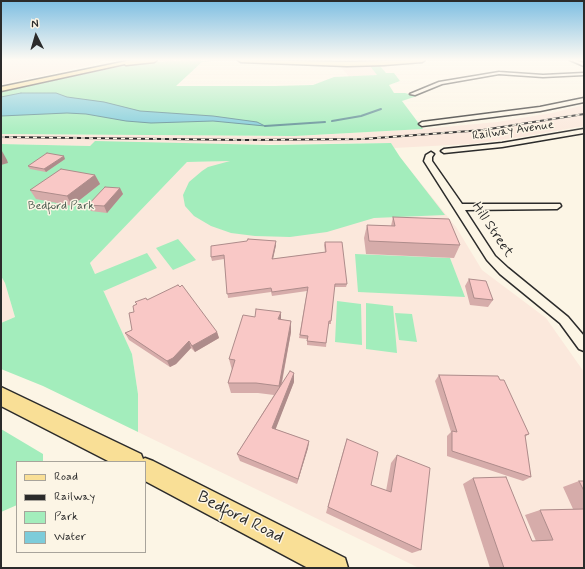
<!DOCTYPE html>
<html>
<head>
<meta charset="utf-8">
<style>
  body { margin:0 }
  #map { position:relative; width:585px; height:569px; overflow:hidden; background:#fcf5e5; font-family:Mynerve,sans-serif }
  canvas { display:block }
  .frame { position:absolute; inset:0; border:2px solid #2b2b2b; pointer-events:none }
  .legend { position:absolute; left:16px; top:461px; width:130px; height:92px; box-sizing:border-box; background:#fcf5e5; border:1px solid #a8a49b; margin:0; padding:5px 7px; list-style:none; font-size:12px; color:#2b2b2b }
  .legend li { display:flex; align-items:center; gap:8px; height:20px }
  .legend b { width:20px; border:1px solid #a8a49b }
  .north { position:absolute; left:16px; top:16px; width:40px; height:40px; -webkit-text-stroke:3px #fcf5e5; paint-order:stroke; rotate:355deg; font-size:11px; font-weight:700; line-height:16px; text-align:center; color:#2b2b2b }
  .north::after { content:''; display:block; margin:auto; width:14px; height:18px; background:#2b2b2b; clip-path:polygon(50% 0,100% 100%,50% 72%,0 100%) }
</style>
</head>
<body>
<div id="map">
<canvas width="585" height="569"></canvas>
<div class="frame"></div>
<ul class="legend">
<li><b style="height:5px;background:#f9df96"></b>Road</li>
<li><b style="height:5px;background:#2b2b2b"></b>Railway</li>
<li><b style="height:11px;background:#a3edbc"></b>Park</li>
<li><b style="height:11px;background:#7dccda"></b>Water</li>
</ul>
<div class="north">N</div>
</div>
<script>
const c = document.querySelector('canvas').getContext('2d');
c.lineJoin = 'round';
function fillPath(path, color) { c.fillStyle = color; c.fill(path, 'evenodd'); }
const shape = rows => new Path2D(rows.map(r => 'M' + r).join(''));
function stroke(path, color, width, dash) { c.strokeStyle = color; c.lineWidth = width; c.lineCap = dash ? 'butt' : 'round'; c.setLineDash(dash || []); c.stroke(path); }
function write(font, color, halo, rows, align = 'center') {
  c.font = font + ' Mynerve,sans-serif'; c.lineWidth = 3; c.setLineDash([]); c.textBaseline = 'middle'; c.strokeStyle = halo; c.fillStyle = color; for (const [text, x, y, turn = 0] of rows) {
    c.save(); c.translate(x, y); c.rotate((+turn || 0) * Math.PI / 180); c.textAlign = isNaN(turn) ? turn : align; if (halo) c.strokeText(text, 0, 0); c.fillText(text, 0, 0); c.restore();
  }
}
fillPath(shape([
  [1,60,105,60,88,66,1,84],
  [340,66,370,66,378,75,349,77],
  [584,105,584,126,515,138,470,144,394,148,391,143,91,146,1,144,1,134,295,136,423,129,497,122,552,113],
  [399,156,456,227,482,270,546,318,584,372,584,568,419,568,138,432,138,394,132,354,90,263,187,162],
  [1,276,5,283,15,317,1,323]
]), '#fbe8dc');
fillPath(shape([
  [184,60,211,61,202,62,176,86,275,86,313,85,334,77,377,75,370,66,380,66,386,73,394,73,400,81,389,85,394,93,405,93,417,96,402,101,423,129,295,136,1,134,1,92,132,64],
  [95,141,270,145,391,143,400,157,445,215,374,218,327,232,290,237,255,236,231,233,211,226,194,216,185,206,183,195,189,182,202,171,208,167,230,161,187,162,90,263,95,274,147,253,157,268,104,291,103,290,132,354,138,394,138,432,43,386,1,369,1,323,15,317,5,283,1,276,1,144,90,146],
  [178,239,196,260,173,270,156,248],
  [355,254,450,258,465,297,358,292],
  [337,301,361,304,362,345,335,342],
  [366,303,393,306,397,353,366,349],
  [395,313,412,314,417,342,399,340],
  [1,429,43,454,43,462,17,462,17,505,1,512]
]), '#a3edbc');
const water = shape([
  [21,93,56,93,67,97,104,102,140,111,213,116,257,122,265,126,213,121,151,123,126,121,86,114,67,113,1,116,1,97,21,93]
]);
fillPath(water, '#7dccda');
stroke(water, '#5c8c94', 1);
stroke(shape([
  [332,121,361,116,381,109],
  [265,126,325,122]
]), '#5c8c94', 2);
const minor = shape([
  [570,60,575,60,584,63,584,66,570,60],
  [499,72,543,75,584,73,584,75,543,77,499,74,442,84,415,95,410,94,439,82,499,72],
  [584,98,584,102,540,111,422,126,419,124,422,122,540,107,584,98],
  [584,129,584,133,502,147,444,153,441,151,444,149,502,143,584,129],
  [431,152,434,154,432,157,432,161,462,204,560,204,561,206,557,209,465,210,495,256,508,268,568,317,584,336,584,351,579,349,560,323,500,274,487,260,424,161,426,155,431,152]
]);
const major = shape([
  [141,60,157,60,154,62,126,65,123,63,141,60],
  [238,60,347,62,425,60,422,62,384,65,347,66,241,62,238,60],
  [1,387,141,454,143,459,145,458,153,461,345,558,348,568,308,568,145,481,145,462,110,462,1,406,1,387]
]);
const highway = shape([
  [132,60,143,60,1,91,1,87,132,60]
]);
stroke(minor, '#2b2b2b', 3);
stroke(major, '#2b2b2b', 3);
stroke(highway, '#2b2b2b', 3);
fillPath(minor, '#fcf5e5');
fillPath(major, '#f9df96');
fillPath(highway, '#f9df96');
const rail = shape([
  [1,137,245,140,363,139,483,130,584,114]
]);
stroke(rail, '#2b2b2b', 2);
stroke(rail, '#fcf5e5', 1.5, [4]);
fillPath(shape([
  [65,159,46,172,30,169,28,166],
  [95,175,100,184,72,206,36,199,30,190],
  [120,188,123,194,107,213,91,211,88,205],
  [393,217,460,245,454,258,366,254,364,238,367,225,391,226],
  [325,242,347,284,346,287,334,287,331,321,331,324,328,324,326,347,307,345,307,339,299,338,307,291,272,296,271,292,228,298,224,259,212,261,211,257,276,245,273,259,325,252,324,245],
  [469,279,493,300,488,307,470,305,465,286],
  [147,300,217,332,219,338,195,352,191,348,176,364,170,367,129,340,125,333,132,330,137,304,135,302],
  [255,317,291,321,291,332,282,383,294,373,294,382,275,429,309,441,308,448,297,484,240,461,237,454,274,395,258,393,231,393,228,383,232,370,229,359],
  [439,375,500,380,529,434,525,437,531,477,523,481,447,456,447,436,451,432,435,381],
  [347,439,371,485,386,491,391,463,397,455,421,550,412,553,326,513,344,448],
  [473,478,532,541,536,541,525,515,540,510,573,509,563,487,579,481,584,481,584,568,490,568,463,484]
]), '#d6acaa');
fillPath(shape([
  [2,151,7,160,8,163,1,165],
  [64,156,65,159,46,172,44,169],
  [95,175,100,184,72,206,67,196],
  [120,188,123,194,107,213,104,206],
  [276,241,276,245,272,263,272,259],
  [281,312,281,323,278,319],
  [291,321,291,332,279,396,279,386],
  [217,332,219,338,195,352,192,346],
  [189,341,191,348,176,364,170,367,167,361],
  [294,373,294,382,273,436,272,428],
  [309,441,308,448,297,484,298,479]
]), '#ae8c8b');
const building = shape([
  [47,153,64,156,44,169,28,166,47,153],
  [61,169,95,175,67,196,30,190,61,169],
  [105,187,120,188,104,206,88,205,105,187],
  [393,217,449,219,460,245,369,241,367,225,395,226,393,217],
  [248,239,276,241,272,259,326,252,325,242,342,242,347,284,335,284,331,321,329,321,326,343,307,341,308,336,300,335,308,287,272,292,271,288,227,294,224,255,211,257,211,246,247,241,248,239],
  [469,279,486,281,493,300,474,298,469,279],
  [178,285,180,287,182,285,217,332,192,346,189,341,173,358,167,361,125,333,132,330,129,313,134,312,133,306,137,304,135,302,146,298,147,300,178,285],
  [256,309,281,312,278,319,291,321,279,386,256,383,228,383,235,360,229,359,243,315,255,317,256,309],
  [290,371,294,373,272,428,309,441,298,479,237,454,290,371],
  [439,375,498,376,500,380,504,380,529,434,525,435,531,477,452,451,452,431,457,432,439,375],
  [347,439,378,452,371,485,391,492,397,455,430,468,421,550,328,507,347,439],
  [506,477,532,541,553,540,540,510,584,509,584,568,504,568,473,478,506,477],
  [579,481,584,481,584,491,579,481]
]);
fillPath(building, '#f9c8c6');
stroke(building, '#ae8c8b', 1);
const sky = c.createLinearGradient(0, 0, 0, 139);
sky.addColorStop(0, '#7dbee2');
sky.addColorStop(0.43, '#fefaf3');
sky.addColorStop(1, '#fefaf300');
c.fillStyle = sky;
c.fillRect(0, 0, 585, 139);
write('12px', '#2b2b2b', '#fcf5e5', [
  ["Railway Avenue",513,131,-8]
]);
write('12px', '#495c4f', '#fcf5e5', [
  ["Bedford Park",61,206]
]);
write('14px', '#2b2b2b', '#fcf5e5', [
  ["Hill Street",492,230,56]
]);
write('17px', '#2b2b2b', '#fcf5e5', [
  ["Bedford Road",240,518,27]
]);
</script>
</body>
</html>
